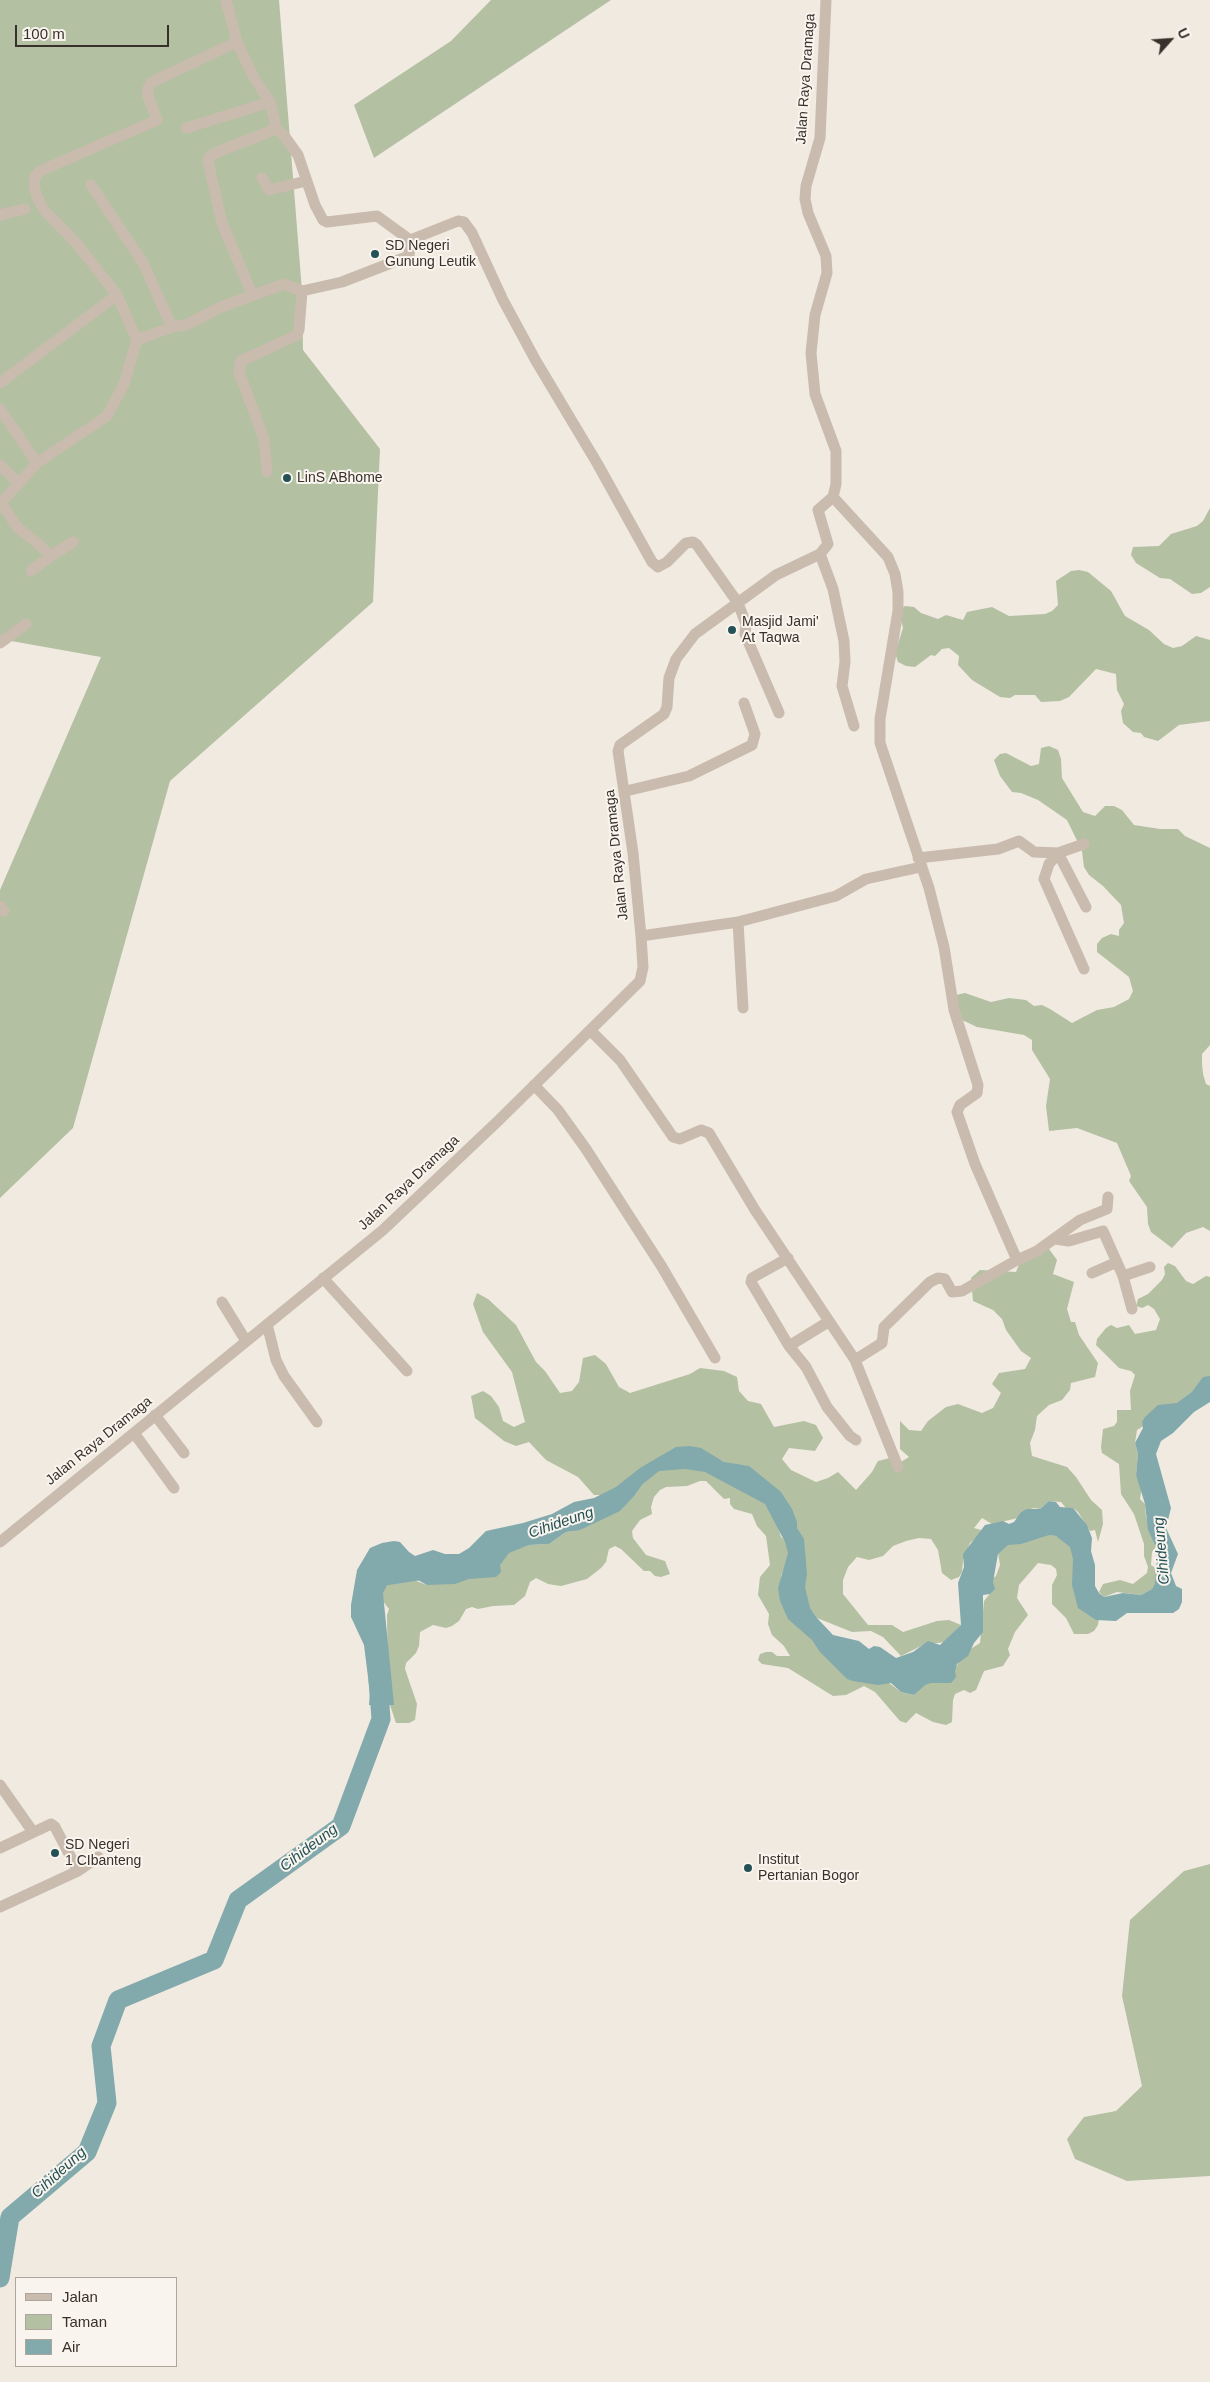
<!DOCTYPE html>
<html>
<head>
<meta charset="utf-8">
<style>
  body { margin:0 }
  #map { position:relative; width:1210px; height:2382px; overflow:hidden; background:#f1eae1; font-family:Helvetica,sans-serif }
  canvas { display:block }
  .legend { position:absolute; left:15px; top:2277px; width:162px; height:90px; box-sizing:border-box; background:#f9f4ed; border:1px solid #aca69f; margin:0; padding:6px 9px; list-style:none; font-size:15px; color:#38302b }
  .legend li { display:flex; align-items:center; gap:10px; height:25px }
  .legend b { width:25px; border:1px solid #aca69f }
  .north { position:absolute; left:1145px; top:15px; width:50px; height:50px; -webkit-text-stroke:4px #f9f4ed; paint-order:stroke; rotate:64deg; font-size:14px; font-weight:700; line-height:20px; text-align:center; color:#38302b }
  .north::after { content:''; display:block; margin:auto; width:18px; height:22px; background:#38302b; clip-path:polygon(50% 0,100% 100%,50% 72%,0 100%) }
  .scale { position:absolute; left:15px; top:25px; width:154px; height:22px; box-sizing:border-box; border:2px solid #38302b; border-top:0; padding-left:6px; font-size:15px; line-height:18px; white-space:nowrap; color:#38302b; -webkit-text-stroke:4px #f9f4ed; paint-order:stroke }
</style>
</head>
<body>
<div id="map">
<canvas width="1210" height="2382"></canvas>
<ul class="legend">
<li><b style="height:6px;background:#c9bbad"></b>Jalan</li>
<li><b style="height:14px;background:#b4c0a2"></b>Taman</li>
<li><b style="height:14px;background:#82a9ac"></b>Air</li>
</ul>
<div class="north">U</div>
<div class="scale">100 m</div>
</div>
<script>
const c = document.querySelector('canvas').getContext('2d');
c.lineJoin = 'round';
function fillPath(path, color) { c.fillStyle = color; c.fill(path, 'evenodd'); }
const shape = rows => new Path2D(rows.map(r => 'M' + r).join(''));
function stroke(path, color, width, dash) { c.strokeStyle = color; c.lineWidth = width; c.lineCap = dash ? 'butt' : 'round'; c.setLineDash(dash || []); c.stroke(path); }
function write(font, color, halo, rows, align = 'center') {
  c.font = font + ' Helvetica,sans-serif'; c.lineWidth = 4; c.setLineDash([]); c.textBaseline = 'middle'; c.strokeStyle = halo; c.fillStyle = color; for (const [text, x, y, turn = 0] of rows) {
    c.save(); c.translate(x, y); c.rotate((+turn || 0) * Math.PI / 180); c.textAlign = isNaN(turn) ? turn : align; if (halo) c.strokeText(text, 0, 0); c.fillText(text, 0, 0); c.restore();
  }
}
fillPath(shape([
  [0,0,279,0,302,291,303,350,380,449,373,602,170,781,73,1128,0,1198,0,890,101,657,0,639],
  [491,0,611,0,374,158,354,105,451,41],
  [1210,508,1210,587,1201,593,1192,594,1170,579,1160,578,1136,563,1131,555,1133,547,1159,546,1171,534,1197,526,1203,521],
  [1079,570,1088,572,1111,591,1125,616,1149,630,1164,644,1173,648,1182,646,1196,636,1210,640,1210,721,1179,725,1158,741,1144,737,1141,733,1133,732,1123,723,1121,711,1124,704,1117,690,1116,674,1096,669,1069,697,1060,701,1041,702,1035,695,1015,695,1010,698,1000,697,972,680,958,665,959,656,949,648,942,649,935,656,931,655,915,667,906,666,898,662,895,653,903,628,899,611,905,606,914,607,921,613,938,619,946,615,963,620,967,612,992,607,1009,616,1045,614,1052,611,1058,605,1056,581,1071,571],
  [1049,746,1058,750,1061,759,1062,778,1083,812,1095,816,1105,806,1114,806,1122,810,1134,825,1160,829,1178,829,1185,836,1210,848,1210,1045,1202,1054,1202,1063,1203,1074,1206,1084,1210,1086,1210,1231,1203,1227,1186,1233,1172,1248,1151,1232,1148,1224,1147,1207,1129,1181,1131,1176,1117,1143,1077,1128,1049,1131,1046,1106,1050,1079,1032,1050,1032,1040,1024,1035,977,1027,960,1019,956,995,965,993,991,1002,1009,998,1026,1000,1034,1006,1042,1005,1050,1009,1072,1023,1097,1010,1114,1007,1129,999,1133,991,1129,977,1097,952,1097,944,1102,938,1111,934,1119,936,1119,930,1124,923,1121,905,1103,886,1089,875,1084,867,1082,851,1067,820,1038,800,1021,793,1012,792,1000,776,994,760,1000,754,1006,753,1031,766,1039,764,1041,748],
  [1049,1249,1057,1260,1053,1274,1074,1282,1067,1309,1071,1322,1075,1322,1079,1335,1098,1363,1095,1377,1071,1383,1070,1390,1062,1400,1049,1405,1037,1416,1035,1430,1030,1443,1032,1456,1067,1467,1076,1477,1091,1500,1102,1510,1103,1524,1098,1542,1095,1530,1090,1531,1078,1512,1073,1508,1066,1508,1061,1502,1049,1501,1040,1509,1034,1508,1021,1512,1018,1518,992,1524,982,1518,974,1528,981,1530,979,1536,970,1543,963,1560,962,1572,959,1577,951,1580,942,1573,938,1550,931,1539,919,1538,906,1541,893,1546,883,1556,869,1560,857,1557,848,1567,843,1580,843,1594,868,1625,892,1625,903,1632,937,1621,949,1620,961,1625,945,1642,923,1645,901,1656,883,1637,871,1631,852,1632,817,1618,803,1599,801,1540,724,1462,690,1446,607,1495,594,1495,578,1477,546,1460,529,1442,516,1446,504,1441,475,1418,471,1396,483,1391,491,1396,499,1407,503,1421,514,1427,525,1422,512,1372,483,1332,473,1304,477,1293,488,1299,516,1325,536,1362,545,1371,560,1393,572,1391,579,1382,583,1358,595,1355,606,1364,619,1387,630,1393,690,1374,700,1368,724,1371,737,1377,739,1391,748,1401,761,1404,774,1427,804,1421,816,1425,823,1438,815,1451,789,1448,782,1459,791,1470,816,1482,828,1478,838,1472,856,1490,872,1472,878,1461,890,1458,899,1463,909,1457,900,1449,900,1421,909,1430,921,1431,928,1421,946,1407,958,1404,982,1413,993,1408,1001,1393,992,1384,999,1373,1025,1369,1031,1358,1021,1351,1006,1330,1002,1319,993,1310,973,1301,971,1278,980,1270,1016,1272,1024,1251],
  [1168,1263,1175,1266,1186,1281,1193,1284,1206,1276,1210,1277,1210,1386,1137,1430,1135,1443,1138,1454,1136,1475,1142,1486,1140,1499,1145,1504,1146,1517,1156,1547,1152,1552,1151,1565,1157,1569,1163,1583,1141,1595,1117,1592,1104,1597,1099,1592,1103,1584,1120,1580,1133,1584,1147,1573,1148,1567,1144,1556,1144,1544,1134,1514,1121,1494,1119,1464,1102,1453,1101,1447,1103,1429,1114,1426,1117,1422,1117,1410,1131,1410,1130,1391,1135,1375,1131,1371,1119,1368,1096,1345,1097,1339,1106,1328,1111,1325,1117,1328,1129,1325,1135,1334,1156,1330,1160,1319,1154,1309,1148,1305,1142,1308,1136,1306,1138,1299,1148,1294,1162,1280,1165,1274,1164,1267],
  [661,1467,713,1471,772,1506,781,1537,790,1545,790,1552,781,1576,780,1601,901,1692,914,1695,925,1682,945,1683,966,1652,980,1643,984,1601,992,1591,990,1580,996,1576,1000,1565,997,1546,1043,1533,1071,1540,1099,1618,1098,1625,1094,1631,1088,1634,1074,1634,1066,1618,1052,1604,1052,1585,1057,1575,1056,1569,1051,1565,1038,1563,1019,1585,1017,1598,1028,1615,1015,1632,1008,1649,1010,1655,1003,1666,984,1671,976,1690,970,1693,964,1690,955,1694,953,1700,952,1722,946,1725,933,1722,916,1713,906,1723,900,1721,875,1692,864,1686,846,1695,833,1696,788,1668,762,1664,758,1660,760,1654,766,1652,772,1652,777,1656,790,1656,784,1646,772,1635,768,1624,769,1614,758,1595,760,1577,770,1565,766,1536,757,1526,752,1514,734,1509,730,1504,730,1498,724,1499,706,1481,700,1481,687,1486,666,1487,660,1490,654,1497,651,1507,652,1514,640,1520,632,1531,633,1538,646,1555,665,1561,670,1574,661,1577,655,1576,650,1571,644,1571,621,1549,615,1546,609,1549,606,1562,601,1568,587,1579,561,1586,548,1584,536,1578,530,1582,525,1596,514,1605,493,1606,478,1609,472,1607,466,1609,459,1621,452,1626,446,1628,433,1625,420,1632,419,1646,416,1653,406,1663,405,1669,417,1704,415,1720,409,1723,396,1723,388,1699,387,1615,389,1609,379,1596,389,1581,397,1576,403,1576,427,1585,494,1560,509,1549,515,1550,529,1545,549,1544,566,1532,573,1531,635,1495,643,1484],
  [1210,1864,1210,2176,1127,2181,1075,2159,1067,2139,1084,2117,1116,2111,1142,2086,1122,1996,1130,1920,1184,1871]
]), '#b4c0a2');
fillPath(shape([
  [1210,1376,1210,1402,1194,1412,1173,1433,1161,1441,1156,1454,1171,1508,1166,1528,1178,1554,1171,1573,1176,1586,1182,1589,1182,1602,1179,1609,1173,1613,1127,1613,1116,1621,1096,1620,1078,1608,1072,1585,1073,1559,1070,1547,1056,1536,1049,1535,1021,1544,1008,1545,998,1554,993,1582,995,1589,990,1594,983,1595,983,1632,974,1643,968,1656,957,1664,955,1671,956,1677,951,1683,931,1683,925,1685,914,1695,901,1692,891,1683,878,1685,853,1681,847,1679,820,1652,812,1640,788,1619,780,1601,778,1588,788,1553,785,1542,765,1504,705,1472,685,1469,659,1471,643,1484,635,1495,620,1511,580,1530,566,1532,549,1544,529,1545,509,1553,500,1565,501,1572,496,1577,469,1579,455,1584,427,1585,400,1570,389,1581,383,1593,394,1705,369,1705,370,1693,364,1645,351,1617,351,1605,357,1570,370,1548,382,1543,394,1541,400,1542,409,1552,415,1556,433,1550,445,1554,459,1554,469,1548,486,1531,523,1523,552,1514,574,1502,594,1498,616,1487,640,1468,676,1447,690,1446,701,1448,724,1462,749,1466,781,1492,792,1509,797,1522,797,1528,804,1539,807,1574,805,1587,810,1608,817,1618,833,1635,859,1641,869,1649,874,1646,880,1647,896,1658,913,1652,928,1641,940,1645,961,1625,958,1583,964,1567,963,1554,985,1525,1003,1521,1009,1524,1014,1522,1021,1512,1027,1509,1040,1509,1049,1501,1056,1502,1060,1507,1073,1508,1087,1525,1092,1538,1091,1551,1095,1565,1095,1586,1099,1593,1104,1597,1123,1593,1141,1595,1152,1589,1155,1584,1157,1559,1156,1547,1148,1530,1145,1504,1136,1475,1138,1454,1135,1443,1143,1428,1142,1422,1145,1417,1158,1405,1177,1403,1192,1392,1203,1377]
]), '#82a9ac');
stroke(shape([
  [370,1578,431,1569],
  [0,2278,10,2217,87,2152,107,2103,101,2046,118,2000,214,1960,238,1900,341,1826,381,1719,378,1680]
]), '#82a9ac', 19);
stroke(shape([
  [226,0,237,42,254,78,270,102,275,122,274,128,271,131,217,152,209,157,208,161,222,223,252,294],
  [186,128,270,102],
  [274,128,283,134,298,155,315,205,323,220,327,222,377,216,410,240,458,221,464,222,472,233,503,300,536,361,597,463,652,562,658,567,667,562,686,543,693,542,697,545,738,603,746,624,745,634,779,713],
  [262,178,269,190,306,181],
  [91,185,143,263,172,327],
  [0,215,25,209],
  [137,340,172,327,186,325,221,307,284,284,302,291,342,282,409,256,410,240],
  [0,383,117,295],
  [0,409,37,463],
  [0,465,18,483],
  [267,472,264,439,239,372,241,361,297,335,299,330,302,291],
  [833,497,888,557,895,574,898,592,898,611,880,719,880,743,929,888,944,947,954,1010,978,1085,977,1093,960,1105,957,1112,975,1164,1017,1260,1037,1251,1080,1220,1107,1209,1108,1197],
  [1,503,18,528,35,541,51,556,73,542],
  [0,504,37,463,107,416,124,384,137,340,117,295,78,245,44,210,37,197,34,186,35,177,40,171,157,120,148,96,148,88,152,82,237,42],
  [820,554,833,589,844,641,845,662,842,686,854,726],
  [31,571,51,556],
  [0,643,26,624],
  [626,791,689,776,752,745,755,734,744,703],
  [918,858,998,849,1019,841,1034,852,1058,853,1084,844],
  [0,906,4,911],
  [738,922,743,1008],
  [641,936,738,922,836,896,866,879,921,867],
  [1084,969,1044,879,1049,864,1058,853,1086,907],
  [591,1031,620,1060,673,1137,680,1139,701,1130,709,1133,755,1210,855,1360,898,1467],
  [534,1085,558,1110,586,1149,662,1267,715,1358],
  [1055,1239,1069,1241,1103,1231,1123,1276,1132,1309],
  [788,1258,752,1278,751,1282,789,1346,828,1322],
  [1092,1273,1117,1262],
  [1123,1276,1150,1267],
  [323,1278,407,1371],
  [222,1302,246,1341],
  [267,1324,276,1360,284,1376,317,1422],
  [789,1346,806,1367,827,1407,850,1436,856,1440],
  [855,1360,882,1343,884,1327,930,1282,938,1278,945,1279,952,1292,962,1291,1017,1260],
  [155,1415,184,1453],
  [134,1433,174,1488],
  [0,1542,383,1230,498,1121,640,981,643,967,641,936,633,853,618,751,620,745,664,714,667,707,669,678,676,659,695,634,776,575,820,554,828,544,818,510,833,497,836,484,836,451,815,394,811,353,815,315,827,273,826,256,808,213,805,199,806,186,820,138,826,0],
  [0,1785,33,1832],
  [0,1848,51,1824,55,1827,78,1871],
  [0,1907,78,1871,98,1857]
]), '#c9bbad', 11);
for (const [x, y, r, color] of [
  [375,254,5,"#245156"],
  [287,478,5,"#245156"],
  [732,630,5,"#245156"],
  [55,1853,5,"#245156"],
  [748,1868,5,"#245156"]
]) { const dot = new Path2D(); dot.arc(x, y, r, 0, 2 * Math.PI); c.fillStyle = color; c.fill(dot); stroke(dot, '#f9f4ed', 2); }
write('14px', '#38302b', '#f9f4ed', [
  ["Jalan Raya Dramaga",806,79,-86],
  ["Jalan Raya Dramaga",617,855,-96],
  ["Jalan Raya Dramaga",409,1183,-43],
  ["Jalan Raya Dramaga",99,1441,-39]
]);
write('14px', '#38302b', '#f9f4ed', [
  ["SD Negeri",385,246],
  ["Gunung Leutik",385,262],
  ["LinS ABhome",297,478],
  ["Masjid Jami'",742,622],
  ["At Taqwa",742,638],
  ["SD Negeri",65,1845],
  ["1 CIbanteng",65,1861],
  ["Institut",758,1860],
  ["Pertanian Bogor",758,1876]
], 'left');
write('italic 15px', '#245156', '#f9f4ed', [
  ["Cihideung",561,1523,-19],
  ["Cihideung",1162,1551,-95],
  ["Cihideung",309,1848,-37],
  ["Cihideung",59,2173,-42]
]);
</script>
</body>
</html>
